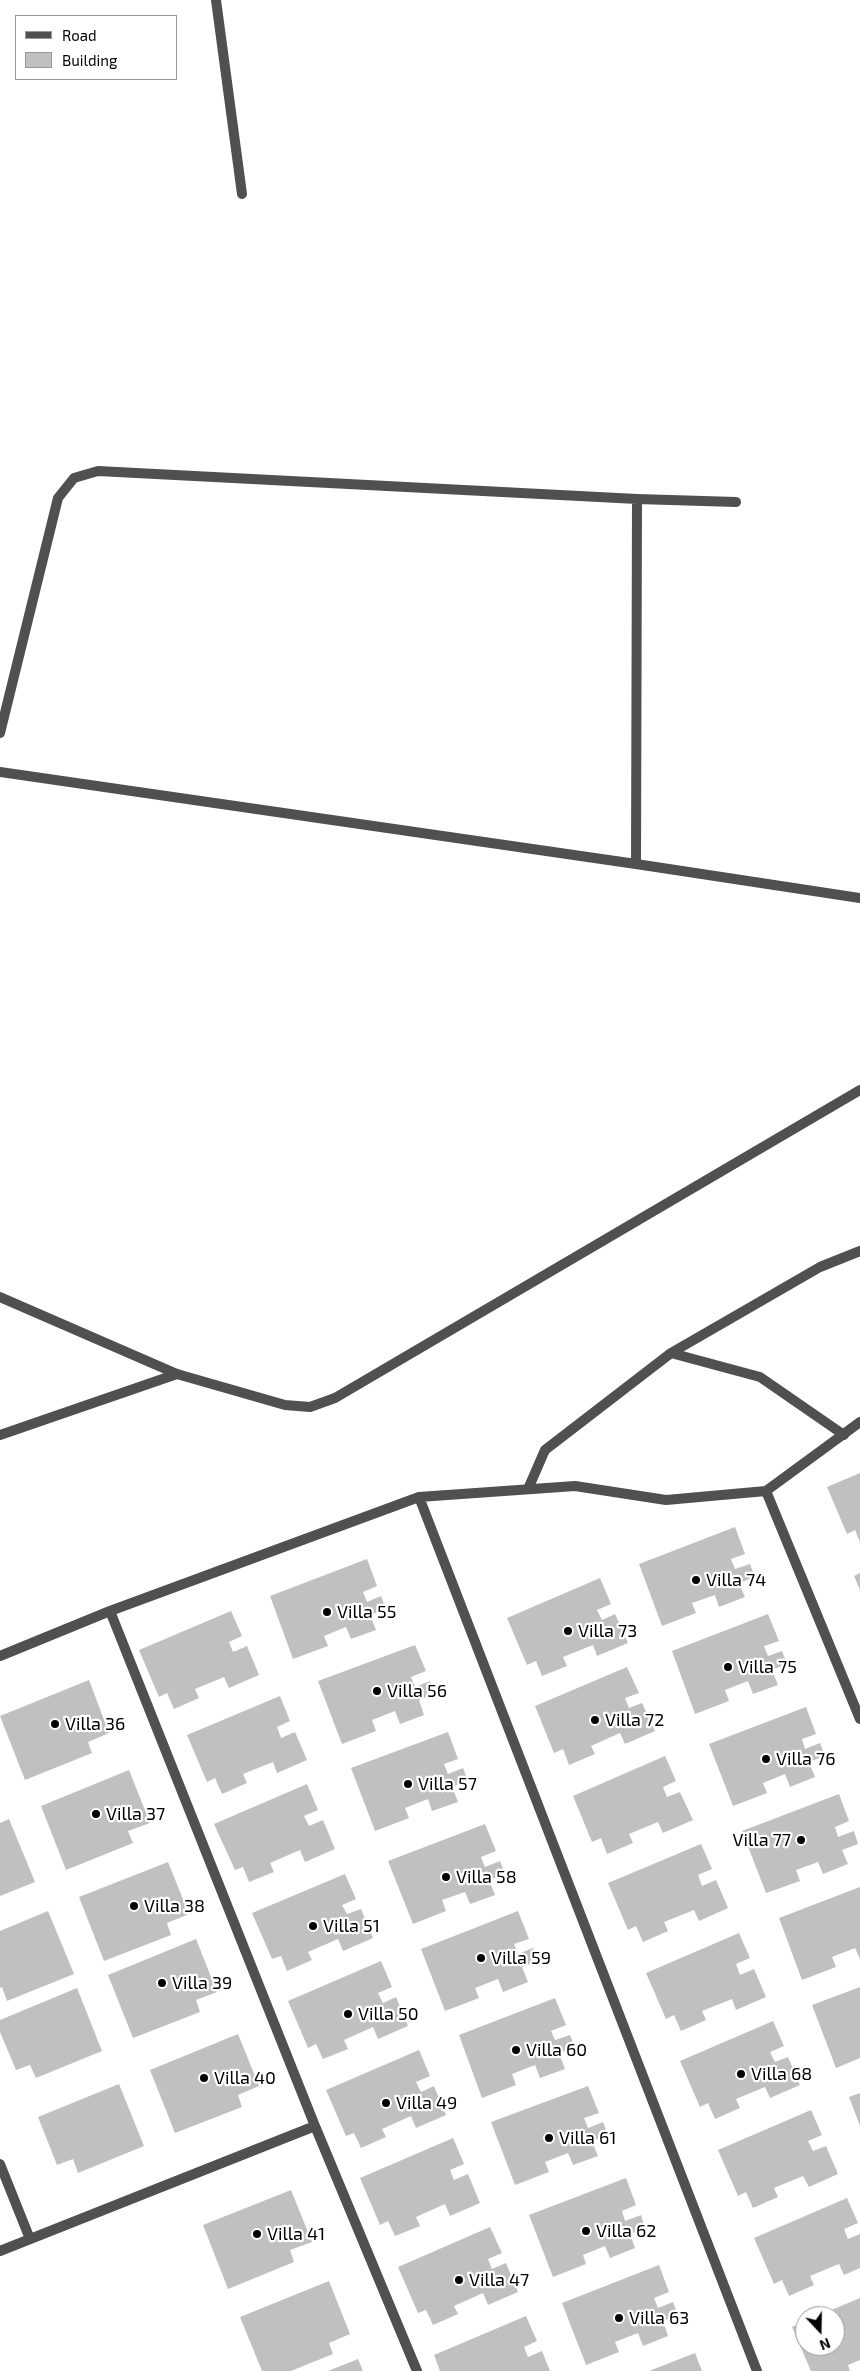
<!DOCTYPE html>
<html>
<head>
<meta charset="utf-8">
<style>
  body { margin:0 }
  #map { position:relative; width:860px; height:2371px; overflow:hidden; background:#fff; font-family:"Exo 2",sans-serif }
  canvas { display:block }
  .legend { position:absolute; left:15px; top:15px; width:162px; height:65px; box-sizing:border-box; background:#fff; border:1px solid #999; margin:0; padding:6px 9px; list-style:none; font-size:15px; color:#000 }
  .legend li { display:flex; align-items:center; gap:10px; height:25px }
  .legend b { width:25px; border:1px solid #999 }
  .north { position:absolute; left:795px; top:2306px; width:50px; height:50px; box-sizing:border-box; background:#fff; border:1px solid #999; border-radius:50%; rotate:159deg; font-size:14px; font-weight:700; line-height:20px; text-align:center; color:#000 }
  .north::after { content:''; display:block; margin:auto; width:18px; height:22px; background:#000; clip-path:polygon(50% 0,100% 100%,50% 72%,0 100%) }
</style>
</head>
<body>
<div id="map">
<canvas width="860" height="2371"></canvas>
<ul class="legend">
<li><b style="height:6px;background:#505050"></b>Road</li>
<li><b style="height:14px;background:#c0c0c0"></b>Building</li>
</ul>
<div class="north">N</div>
</div>
<script>
const c = document.querySelector('canvas').getContext('2d');
c.lineJoin = 'round';
function fillPath(path, color) { c.fillStyle = color; c.fill(path, 'evenodd'); }
const shape = rows => new Path2D(rows.map(r => 'M' + r).join(''));
function stroke(path, color, width, dash) { c.strokeStyle = color; c.lineWidth = width; c.lineCap = dash ? 'butt' : 'round'; c.setLineDash(dash || []); c.stroke(path); }
function write(font, color, halo, rows, align = 'center') {
  c.font = font + ' "Exo 2",sans-serif'; c.lineWidth = 4.5; c.setLineDash([]); c.textBaseline = 'middle'; c.strokeStyle = halo; c.fillStyle = color; for (const [text, x, y, turn = 0] of rows) {
    c.save(); c.translate(x, y); c.rotate((+turn || 0) * Math.PI / 180); c.textAlign = isNaN(turn) ? turn : align; if (halo) c.strokeText(text, 0, 0); c.fillText(text, 0, 0); c.restore();
  }
}
fillPath(shape([
  [860,1473,860,1542,855,1530,847,1534,827,1487],
  [735,1527,745,1554,731,1559,735,1569,750,1564,755,1577,739,1583,745,1597,719,1607,715,1595,692,1603,696,1613,662,1626,639,1564],
  [367,1559,377,1586,363,1592,367,1602,381,1596,386,1609,370,1615,376,1630,351,1639,346,1627,324,1636,328,1646,293,1659,270,1596],
  [860,1573,860,1590,854,1576],
  [600,1578,611,1604,597,1610,602,1620,615,1614,628,1643,597,1656,593,1645,563,1657,567,1666,542,1676,536,1661,527,1665,507,1618],
  [231,1611,242,1636,229,1642,233,1652,247,1646,259,1675,229,1688,224,1677,195,1689,199,1698,174,1709,167,1693,159,1697,139,1650],
  [768,1614,779,1641,764,1646,768,1656,782,1651,787,1664,772,1670,778,1685,753,1694,748,1681,725,1690,729,1701,695,1714,672,1651],
  [415,1645,426,1671,411,1677,415,1687,430,1681,434,1694,419,1700,424,1715,400,1724,395,1711,372,1720,376,1731,342,1744,318,1681],
  [627,1667,639,1693,625,1698,629,1708,642,1703,655,1731,625,1744,620,1733,591,1746,595,1754,569,1765,563,1749,554,1753,535,1706],
  [89,1680,109,1733,88,1742,92,1753,25,1780,0,1716],
  [280,1696,290,1721,277,1727,281,1738,295,1732,307,1760,277,1773,273,1762,243,1774,247,1783,222,1794,215,1778,207,1782,187,1735],
  [806,1707,816,1734,802,1739,805,1749,820,1743,825,1756,809,1762,815,1777,790,1787,785,1774,763,1783,767,1793,733,1806,709,1744],
  [448,1732,458,1759,444,1764,448,1774,463,1768,468,1781,452,1787,458,1802,432,1811,428,1799,405,1808,409,1818,375,1831,351,1768],
  [665,1756,676,1781,663,1787,667,1797,680,1792,693,1820,663,1833,658,1822,629,1834,633,1843,607,1854,601,1838,592,1842,573,1796],
  [129,1770,150,1823,128,1831,133,1843,66,1870,41,1806],
  [307,1784,318,1810,304,1816,309,1826,323,1820,335,1849,305,1862,300,1850,270,1863,274,1872,249,1882,243,1867,235,1870,214,1824],
  [839,1794,849,1821,835,1827,838,1837,854,1831,858,1844,842,1850,848,1864,823,1874,818,1862,796,1870,800,1881,766,1893,742,1831],
  [9,1819,35,1882,0,1896,0,1823],
  [485,1824,496,1851,481,1857,485,1867,500,1861,505,1874,489,1880,495,1895,470,1904,465,1892,442,1900,446,1911,413,1924,388,1861],
  [701,1844,712,1869,698,1875,702,1886,716,1880,728,1908,699,1921,694,1910,664,1922,668,1931,643,1942,636,1926,628,1930,608,1883],
  [168,1862,189,1914,167,1923,171,1935,104,1961,79,1897],
  [345,1874,356,1899,342,1905,347,1914,361,1909,373,1938,343,1951,338,1939,308,1952,312,1960,287,1971,281,1956,272,1959,252,1913],
  [860,1887,860,1959,855,1948,832,1957,836,1967,802,1980,779,1918],
  [48,1911,74,1974,7,2001,2,1987,0,1988,0,1931],
  [518,1911,529,1939,514,1944,518,1954,533,1948,538,1961,522,1967,528,1982,503,1992,498,1979,475,1988,479,1998,445,2011,421,1949],
  [739,1933,750,1958,736,1964,740,1975,754,1969,766,1997,736,2010,732,1999,702,2011,706,2020,681,2031,674,2015,666,2019,646,1973],
  [196,1939,217,1992,196,2000,200,2012,133,2038,108,1975],
  [381,1961,392,1987,378,1993,383,2003,396,1997,408,2026,378,2039,373,2027,344,2040,348,2049,323,2059,316,2044,308,2048,288,2001],
  [860,1987,860,2058,836,2068,812,2005],
  [77,1988,102,2051,36,2078,30,2065,16,2070,0,2032,0,2020],
  [555,1998,566,2025,551,2031,555,2040,570,2035,575,2047,559,2053,565,2069,540,2078,535,2065,512,2074,516,2085,482,2098,459,2035],
  [773,2021,784,2046,770,2052,775,2062,788,2057,800,2085,770,2098,765,2087,736,2099,740,2108,715,2119,708,2103,700,2107,680,2061],
  [238,2034,259,2086,238,2095,242,2107,175,2133,150,2070],
  [419,2050,430,2076,416,2082,421,2092,434,2086,446,2115,416,2128,411,2116,382,2129,386,2137,361,2148,354,2133,346,2136,326,2090],
  [119,2084,144,2146,78,2173,73,2159,57,2165,38,2117],
  [588,2086,599,2113,584,2118,588,2128,603,2122,608,2135,592,2141,598,2156,573,2165,568,2153,545,2162,549,2172,515,2185,491,2122],
  [860,2093,860,2126,849,2097],
  [811,2110,822,2135,808,2141,813,2151,826,2146,838,2174,809,2187,803,2176,774,2188,778,2197,753,2208,746,2192,738,2196,718,2150],
  [453,2138,464,2164,450,2170,454,2180,468,2174,480,2203,450,2216,445,2204,416,2217,420,2226,395,2236,388,2221,380,2225,360,2178],
  [626,2178,636,2205,622,2211,625,2221,641,2215,645,2228,630,2234,635,2248,610,2258,605,2246,583,2255,586,2264,553,2277,529,2215],
  [291,2190,312,2242,290,2250,294,2262,228,2289,203,2225],
  [847,2198,858,2223,844,2229,848,2239,860,2234,860,2268,844,2275,839,2264,810,2276,814,2285,789,2296,782,2280,774,2284,754,2238],
  [490,2227,502,2253,488,2259,492,2269,506,2263,518,2292,488,2305,483,2293,454,2306,458,2314,433,2325,426,2310,418,2313,398,2267],
  [659,2265,669,2292,654,2298,658,2308,673,2302,678,2315,663,2321,668,2336,643,2346,638,2333,615,2342,619,2352,586,2365,562,2303],
  [329,2281,350,2334,329,2343,333,2354,291,2371,262,2371,240,2317],
  [860,2298,860,2360,848,2365,850,2371,811,2371,792,2327,805,2321,805,2346,835,2346,835,2316,817,2316],
  [526,2316,537,2341,524,2347,528,2357,542,2351,550,2371,440,2371,434,2355],
  [695,2353,702,2371,649,2371],
  [358,2359,363,2371,328,2371]
]), '#c0c0c0');
stroke(shape([
  [216,0,242,194],
  [0,733,58,498,74,478,98,471,637,499,736,502],
  [0,772,636,864,860,898],
  [636,864,637,499],
  [671,1353,760,1377,844,1435],
  [0,1435,177,1374],
  [528,1489,545,1450,671,1353,820,1267,860,1251]
]), '#505050', 10);
stroke(shape([
  [0,1297,177,1374,285,1405,310,1407,335,1398,860,1090],
  [766,1491,860,1719],
  [419,1497,757,2371],
  [110,1611,315,2126],
  [0,1656,110,1611,419,1497,575,1486,666,1500,766,1491,860,1422],
  [0,2164,30,2239],
  [0,2251,315,2126,417,2371]
]), '#505050', 10);
for (const [x, y, r, color] of [
  [696,1580,5,"#000"],
  [327,1612,5,"#000"],
  [568,1631,5,"#000"],
  [728,1667,5,"#000"],
  [377,1691,5,"#000"],
  [595,1720,5,"#000"],
  [55,1724,5,"#000"],
  [766,1759,5,"#000"],
  [408,1784,5,"#000"],
  [96,1814,5,"#000"],
  [801,1840,5,"#000"],
  [446,1877,5,"#000"],
  [134,1906,5,"#000"],
  [313,1926,5,"#000"],
  [481,1958,5,"#000"],
  [162,1983,5,"#000"],
  [348,2014,5,"#000"],
  [516,2050,5,"#000"],
  [741,2074,5,"#000"],
  [204,2078,5,"#000"],
  [386,2103,5,"#000"],
  [549,2138,5,"#000"],
  [586,2231,5,"#000"],
  [257,2234,5,"#000"],
  [459,2280,5,"#000"],
  [619,2318,5,"#000"]
]) { const dot = new Path2D(); dot.arc(x, y, r, 0, 2 * Math.PI); c.fillStyle = color; c.fill(dot); stroke(dot, '#fff', 2); }
write('18px', '#000', '#fff', [
  ["Villa 74",706,1580],
  ["Villa 55",337,1612],
  ["Villa 73",578,1631],
  ["Villa 75",738,1667],
  ["Villa 56",387,1691],
  ["Villa 72",605,1720],
  ["Villa 36",65,1724],
  ["Villa 76",776,1759],
  ["Villa 57",418,1784],
  ["Villa 37",106,1814],
  ["Villa 77",791,1840,"right"],
  ["Villa 58",456,1877],
  ["Villa 38",144,1906],
  ["Villa 51",323,1926],
  ["Villa 59",491,1958],
  ["Villa 39",172,1983],
  ["Villa 50",358,2014],
  ["Villa 60",526,2050],
  ["Villa 68",751,2074],
  ["Villa 40",214,2078],
  ["Villa 49",396,2103],
  ["Villa 61",559,2138],
  ["Villa 62",596,2231],
  ["Villa 41",267,2234],
  ["Villa 47",469,2280],
  ["Villa 63",629,2318]
], 'left');
</script>
</body>
</html>
